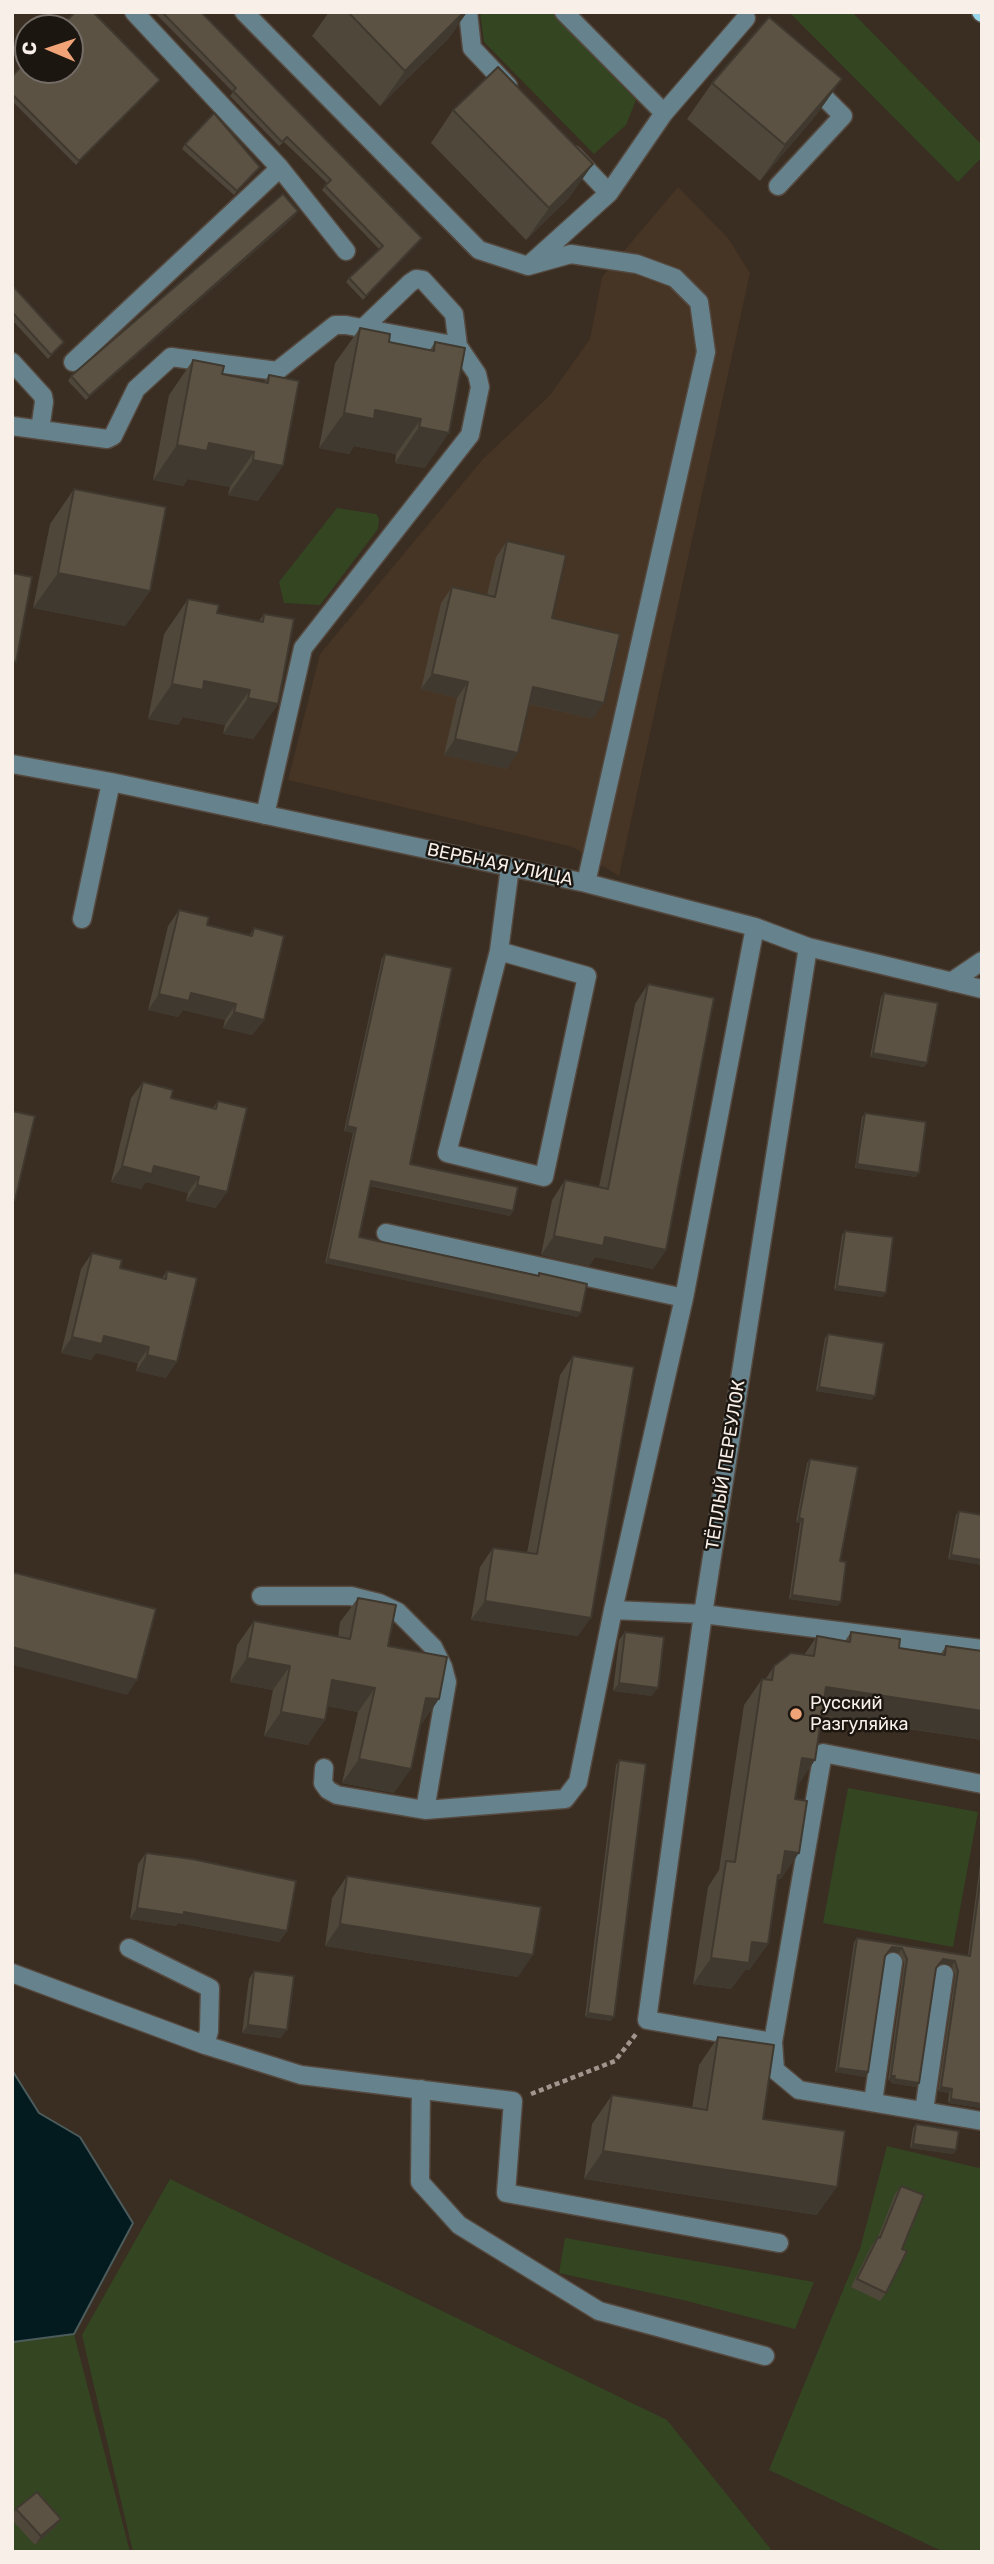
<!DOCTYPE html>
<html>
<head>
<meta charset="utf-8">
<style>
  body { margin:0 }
  #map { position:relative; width:994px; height:2564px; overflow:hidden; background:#3a2d22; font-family:Rubik,sans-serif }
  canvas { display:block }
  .frame { position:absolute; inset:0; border:14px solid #f8efe8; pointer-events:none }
  .north { position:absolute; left:14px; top:14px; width:70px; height:70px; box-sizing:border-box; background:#1c1611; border:2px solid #746d67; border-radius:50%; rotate:272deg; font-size:19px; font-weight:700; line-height:28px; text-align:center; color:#f8efe8 }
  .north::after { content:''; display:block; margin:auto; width:24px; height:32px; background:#efa377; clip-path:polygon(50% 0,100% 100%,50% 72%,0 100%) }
</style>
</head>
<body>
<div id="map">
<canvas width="994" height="2564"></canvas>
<div class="frame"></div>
<div class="north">С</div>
</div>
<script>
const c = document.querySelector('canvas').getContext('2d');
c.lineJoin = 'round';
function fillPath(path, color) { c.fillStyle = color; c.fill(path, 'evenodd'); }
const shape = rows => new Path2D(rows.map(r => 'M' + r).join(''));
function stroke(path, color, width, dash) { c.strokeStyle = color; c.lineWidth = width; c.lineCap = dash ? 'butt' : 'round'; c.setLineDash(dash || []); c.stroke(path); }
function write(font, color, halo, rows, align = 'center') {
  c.font = font + ' Rubik,sans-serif'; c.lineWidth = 5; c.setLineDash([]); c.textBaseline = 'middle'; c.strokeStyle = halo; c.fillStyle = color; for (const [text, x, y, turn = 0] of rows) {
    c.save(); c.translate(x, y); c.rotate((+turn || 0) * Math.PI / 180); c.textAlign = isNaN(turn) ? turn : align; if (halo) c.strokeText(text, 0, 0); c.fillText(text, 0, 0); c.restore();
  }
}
fillPath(shape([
  [678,187,728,238,750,273,619,876,573,847,288,780,320,654,482,460,550,395,590,339,602,277]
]), '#463424');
fillPath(shape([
  [480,12,552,12,636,100,626,125,594,154,484,42],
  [789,12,852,12,982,145,982,157,958,182],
  [337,508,376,514,379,518,378,529,320,605,284,603,279,582],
  [848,1788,978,1812,953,1947,823,1923],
  [887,2146,979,2168,982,2165,982,2552,944,2552,769,2470,860,2249],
  [170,2179,667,2420,773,2552,133,2552,82,2335],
  [565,2238,814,2282,795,2329,683,2300,559,2273],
  [74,2334,130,2552,12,2552,12,2342]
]), '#344522');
const water = shape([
  [12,2070,39,2113,80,2137,133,2223,74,2334,13,2342,12,2070]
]);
fillPath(water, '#031b1f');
stroke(water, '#4c5b5b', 2);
const minor = shape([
  [134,12,280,168,346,251],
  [244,12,479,250,528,266,609,193,664,113,746,18],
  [468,12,472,48,508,86],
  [564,12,664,113],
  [573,155,609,193],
  [778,186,843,116,812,85],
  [528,266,571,254,637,264,675,278,699,302,706,352,586,883],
  [363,328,410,283,416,279,423,280,454,314,458,346],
  [12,362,43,396,44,402,40,430],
  [73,362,280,168],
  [12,426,107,439,113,436,136,389,171,357,277,371,335,325,346,325,458,346,477,374,480,387,470,435,303,648,265,815],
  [12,764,111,782,586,883,755,927,808,947,982,989],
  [82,919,111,782],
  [499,951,587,976,544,1177,447,1153,499,951,510,867],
  [951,982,982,961],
  [386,1233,684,1298],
  [261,1596,351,1596,379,1603,398,1612,433,1647,443,1667,447,1682,425,1810,565,1799,578,1782,613,1610,684,1298,755,927],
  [613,1610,703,1614,982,1649],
  [324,1768,323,1783,328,1790,337,1795,425,1810],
  [982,1784,823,1753,773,2042,775,2070,799,2090,982,2121],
  [129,1948,210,1988,209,2031,205,2045],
  [12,1973,205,2045,301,2075,513,2101,506,2193,779,2243],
  [773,2042,647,2020,703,1614,808,947],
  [421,2089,420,2182,459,2225,599,2311,765,2356],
  [873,2102,893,1962],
  [924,2111,944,1974]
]);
const major = shape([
  [981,12,982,13]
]);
stroke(minor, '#55483e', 21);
stroke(major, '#55483e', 21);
stroke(shape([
  [531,2094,615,2061,636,2034]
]), '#a1968e', 4.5, [5, 3.5]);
stroke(minor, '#66838d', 18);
stroke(major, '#9ad7eb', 18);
fillPath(shape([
  [154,12,201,12,422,238,363,300,346,282,349,278,379,249,322,190,327,183,284,142,279,146,230,96,233,92],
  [329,12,467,12,449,38,380,106,312,36],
  [12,76,160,80,76,165,12,101],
  [842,79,817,114,760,181,687,119,712,83],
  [453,110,570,197,526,240,431,143],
  [185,144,260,167,234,195,182,149],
  [295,216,86,400,68,381,71,376],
  [12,285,61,346,48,359,12,320],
  [360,328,389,342,430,350,435,342,425,468,395,463,396,454,354,446,349,454,319,448,335,363],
  [193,360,222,374,264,382,269,375,258,501,228,495,230,487,188,479,183,486,153,480,169,395],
  [74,489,150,591,125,626,33,608,50,524],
  [507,541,552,618,593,719,529,704,507,769,444,755,457,698,421,689,441,603,452,587,487,595,496,557],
  [188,599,217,613,259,621,264,614,278,704,253,739,223,734,225,725,183,717,178,725,148,719,164,634],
  [179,910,207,925,249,936,254,928,264,1020,252,1035,223,1028,225,1020,183,1010,178,1017,148,1010,168,926],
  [385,954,410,1164,513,1211,510,1216,370,1186,359,1237,538,1275,539,1273,578,1317,325,1263,353,1133,344,1131,382,958],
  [648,984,666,1250,653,1269,595,1257,589,1266,541,1255,552,1200,565,1180,599,1187,635,1004],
  [884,993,927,1063,924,1067,870,1057,881,997],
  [143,1082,171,1098,213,1108,218,1101,216,1208,186,1201,188,1193,146,1182,141,1189,111,1182,131,1098],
  [865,1113,916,1177,855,1168,862,1117],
  [845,1231,883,1297,834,1290,842,1235],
  [92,1253,120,1268,162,1278,167,1271,166,1378,136,1371,138,1363,96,1353,91,1360,61,1353,81,1269],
  [828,1334,872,1400,816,1391,825,1338],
  [573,1356,578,1636,471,1620,480,1567,493,1548,527,1553,560,1375],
  [810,1459,838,1606,789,1599,800,1523,796,1522,807,1463],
  [959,1511,982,1515,982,1565,948,1559,956,1515],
  [358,1598,388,1646,422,1724,421,1724,394,1793,342,1783,358,1712,327,1706,308,1745,264,1736,273,1690,230,1682,237,1645,254,1621,338,1637,340,1622],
  [625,1632,652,1696,613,1691,619,1640],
  [851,1632,899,1648,940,1655,946,1646,982,1740,822,1716,815,1760,797,1786,781,1879,778,1879,777,1880,768,1944,749,1970,745,1970,731,1989,693,1984,708,1887,719,1870,744,1705,762,1679,765,1680,774,1666,804,1655,817,1636,845,1641],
  [619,1760,611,2021,585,2017,616,1765],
  [982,1849,982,2107,981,2108,948,2103,949,2093,938,2091,955,1975,952,1966,940,1963,936,1969,919,2083,916,2087,891,2083,892,2081,888,2080,904,1963,899,1953,889,1951,885,1957,868,2072,865,2077,835,2072,854,1942,857,1938,968,1955],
  [146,1853,287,1931,279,1942,178,1923,176,1926,130,1919,138,1864],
  [347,1876,518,1977,325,1946,332,1898],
  [254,1971,281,2038,242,2033,249,1979],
  [718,2037,817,2215,584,2179,592,2124,612,2095,692,2108,699,2065],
  [916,2124,956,2150,953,2154,910,2148,913,2128],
  [901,2186,902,2249,886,2293,880,2301,851,2287,872,2245,878,2237,895,2194],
  [16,2509,61,2519,55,2527,35,2545,12,2520,12,2515]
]), '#4f473a');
fillPath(shape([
  [464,12,467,12,449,38,380,106,405,71],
  [842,79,817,114,760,181,785,145],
  [160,80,157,84,76,165,79,161],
  [593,164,570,197,526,240,549,208],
  [298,211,295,216,86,400,89,396],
  [422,238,419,243,363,300,366,296],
  [375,410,421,419,396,454,354,446,349,454,319,448,344,413],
  [419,427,449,433,425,468,395,463],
  [209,443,254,452,230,487,188,479,183,486,153,480,177,445],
  [253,460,283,466,258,501,228,495],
  [58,573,150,591,125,626,33,608],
  [432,674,468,682,457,698,421,689],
  [204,681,250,690,225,725,183,717,178,725,148,719,172,684],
  [533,687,604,703,593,719,522,702],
  [248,698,278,704,253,739,223,734],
  [455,739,518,753,507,769,444,755],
  [191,993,236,1004,225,1020,183,1010,178,1017,148,1010,159,994],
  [234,1012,264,1020,252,1035,223,1028],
  [873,1053,927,1063,924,1067,870,1057],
  [347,1126,356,1128,353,1133,344,1131],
  [857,1164,919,1173,916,1177,855,1168],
  [122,1166,154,1166,199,1177,188,1193,146,1182,141,1189,111,1182],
  [371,1181,513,1211,510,1216,368,1185],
  [197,1185,227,1192,216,1208,186,1201],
  [554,1236,605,1237,666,1250,653,1269,595,1257,589,1266,541,1255],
  [328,1259,581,1313,578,1317,325,1263],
  [837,1286,886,1293,883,1297,834,1290],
  [104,1336,149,1347,138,1363,96,1353,91,1360,61,1353,72,1337],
  [147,1355,177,1362,166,1378,136,1371],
  [819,1387,875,1396,872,1400,816,1391],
  [799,1518,803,1519,800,1523,796,1522],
  [951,1555,982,1560,982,1565,948,1559],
  [792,1595,841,1602,838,1606,789,1599],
  [485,1601,591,1618,578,1636,471,1620],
  [12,1647,137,1680,127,1695,12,1665],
  [247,1658,290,1666,273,1690,230,1682],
  [332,1680,375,1688,358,1712,315,1704],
  [619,1683,658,1688,652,1696,613,1691],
  [826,1687,982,1711,982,1740,808,1713],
  [426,1698,439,1699,422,1724,409,1722],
  [281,1712,325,1720,308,1745,264,1736],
  [802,1758,815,1760,797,1786],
  [359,1759,411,1769,394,1793,342,1783],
  [785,1851,799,1853,781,1879,778,1879,763,1901],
  [137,1908,184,1912,287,1931,279,1942,178,1923,176,1926,130,1919],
  [340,1924,533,1955,518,1977,325,1946],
  [752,1942,768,1944,749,1970,745,1970,731,1989,693,1984,711,1958],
  [892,1947,902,1948,899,1953,889,1951],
  [943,1959,955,1961,952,1966,940,1963],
  [588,2013,614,2017,611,2021,585,2017],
  [248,2025,287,2030,281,2038,242,2033],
  [838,2068,868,2072,865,2077,835,2072],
  [891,2076,895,2076,892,2081,888,2080],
  [894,2079,919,2083,916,2087,891,2083],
  [941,2087,952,2089,949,2093,938,2091],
  [951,2099,982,2104,982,2107,981,2108,948,2103],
  [913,2144,956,2150,953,2154,910,2148],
  [603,2151,837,2187,817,2215,584,2179],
  [61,2519,55,2527,35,2545,41,2536]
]), '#40392f');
const building = shape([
  [75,12,93,12,160,80,79,161,12,94,12,76,28,60,28,70,70,70,70,28,60,28,75,12],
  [162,12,201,12,422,238,366,296,349,278,383,246,325,186,331,180,287,137,282,142,233,91,236,88,162,12],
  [348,12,464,12,405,71,348,12],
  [769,17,842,79,785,145,712,83,769,17],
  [498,67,593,164,549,208,453,110,498,67],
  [214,113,260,167,237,191,185,144,214,113],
  [283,194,298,211,89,396,71,376,283,194],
  [12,285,64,342,51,355,12,312,12,285],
  [360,328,390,334,389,342,434,351,435,342,465,348,449,433,419,427,421,419,375,410,374,419,344,413,360,328],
  [193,360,224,366,222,374,268,383,269,375,299,381,283,466,253,460,254,452,209,443,207,451,177,445,193,360],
  [74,489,166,507,150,591,58,573,74,489],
  [507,541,566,555,552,618,620,634,604,703,533,687,518,753,455,739,468,682,432,674,452,587,495,597,507,541],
  [12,573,32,577,16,662,12,661,12,573],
  [188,599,219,605,217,613,263,622,264,614,294,619,278,704,248,698,250,690,204,681,203,690,172,684,188,599],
  [179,910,209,917,207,925,252,936,254,928,284,936,264,1020,234,1012,236,1004,191,993,189,1001,159,994,179,910],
  [385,954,452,968,410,1164,518,1187,513,1211,371,1181,359,1237,539,1276,539,1273,587,1284,581,1313,328,1259,356,1128,347,1126,385,954],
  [648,984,714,998,666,1250,605,1237,603,1246,554,1236,565,1180,608,1189,648,984],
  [884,993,938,1003,927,1063,873,1053,884,993],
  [143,1082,173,1090,171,1098,216,1109,218,1101,247,1108,227,1192,197,1185,199,1177,154,1166,152,1174,122,1166,143,1082],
  [12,1111,35,1116,15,1200,12,1200,12,1111],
  [865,1113,926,1122,919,1173,857,1164,865,1113],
  [845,1231,893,1237,886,1293,837,1286,845,1231],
  [92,1253,122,1260,120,1268,166,1279,167,1271,197,1278,177,1362,147,1355,149,1347,104,1336,102,1344,72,1337,92,1253],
  [828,1334,884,1343,875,1396,819,1387,828,1334],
  [573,1356,634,1367,591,1618,485,1601,493,1548,537,1554,573,1356],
  [810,1459,858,1467,840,1561,846,1562,841,1602,792,1595,803,1519,799,1518,810,1459],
  [959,1511,982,1515,982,1560,951,1555,959,1511],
  [12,1572,156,1609,137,1680,12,1647,12,1572],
  [358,1598,396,1605,388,1646,447,1657,439,1699,426,1698,411,1769,359,1759,375,1688,332,1680,325,1720,281,1712,290,1666,247,1658,254,1621,350,1639,358,1598],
  [625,1632,664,1637,658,1688,619,1683,625,1632],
  [851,1632,900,1639,899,1648,945,1655,946,1646,982,1651,982,1711,826,1687,815,1760,802,1758,795,1799,807,1801,799,1853,785,1851,781,1875,778,1875,768,1944,752,1942,749,1963,711,1958,726,1861,735,1862,762,1679,772,1680,774,1666,791,1653,814,1656,817,1636,850,1642,851,1632],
  [619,1760,646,1764,614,2017,588,2013,619,1760],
  [146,1853,192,1859,296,1881,287,1931,184,1912,184,1915,137,1908,146,1853],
  [982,1867,982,2104,951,2099,952,2089,941,2087,958,1971,955,1961,943,1959,936,1968,919,2083,894,2079,895,2076,891,2076,907,1959,902,1948,892,1947,885,1956,868,2072,838,2068,857,1938,970,1956,982,1867],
  [347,1876,541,1907,533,1955,340,1924,347,1876],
  [254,1971,294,1976,287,2030,248,2025,254,1971],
  [718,2037,774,2045,763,2119,845,2131,837,2187,603,2151,612,2095,707,2110,718,2037],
  [916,2124,959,2131,956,2150,913,2144,916,2124],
  [901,2186,924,2195,902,2249,907,2251,886,2293,857,2279,878,2237,880,2238,901,2186],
  [37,2492,61,2519,41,2536,16,2509,37,2492]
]);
fillPath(building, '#5c5243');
stroke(building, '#40392f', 2);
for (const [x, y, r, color] of [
  [796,1714,7,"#efa377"]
]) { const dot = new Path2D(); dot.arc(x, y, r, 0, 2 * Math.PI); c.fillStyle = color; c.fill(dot); stroke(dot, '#1c1611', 2.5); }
write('18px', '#f8efe8', '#1c1611', [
  ["ВЕРБНАЯ УЛИЦА",500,865,12],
  ["ТЁПЛЫЙ ПЕРЕУЛОК",726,1465,-81]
]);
write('18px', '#f8efe8', '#1c1611', [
  ["Русский",810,1704],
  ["Разгуляйка",810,1725]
], 'left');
</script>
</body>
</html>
